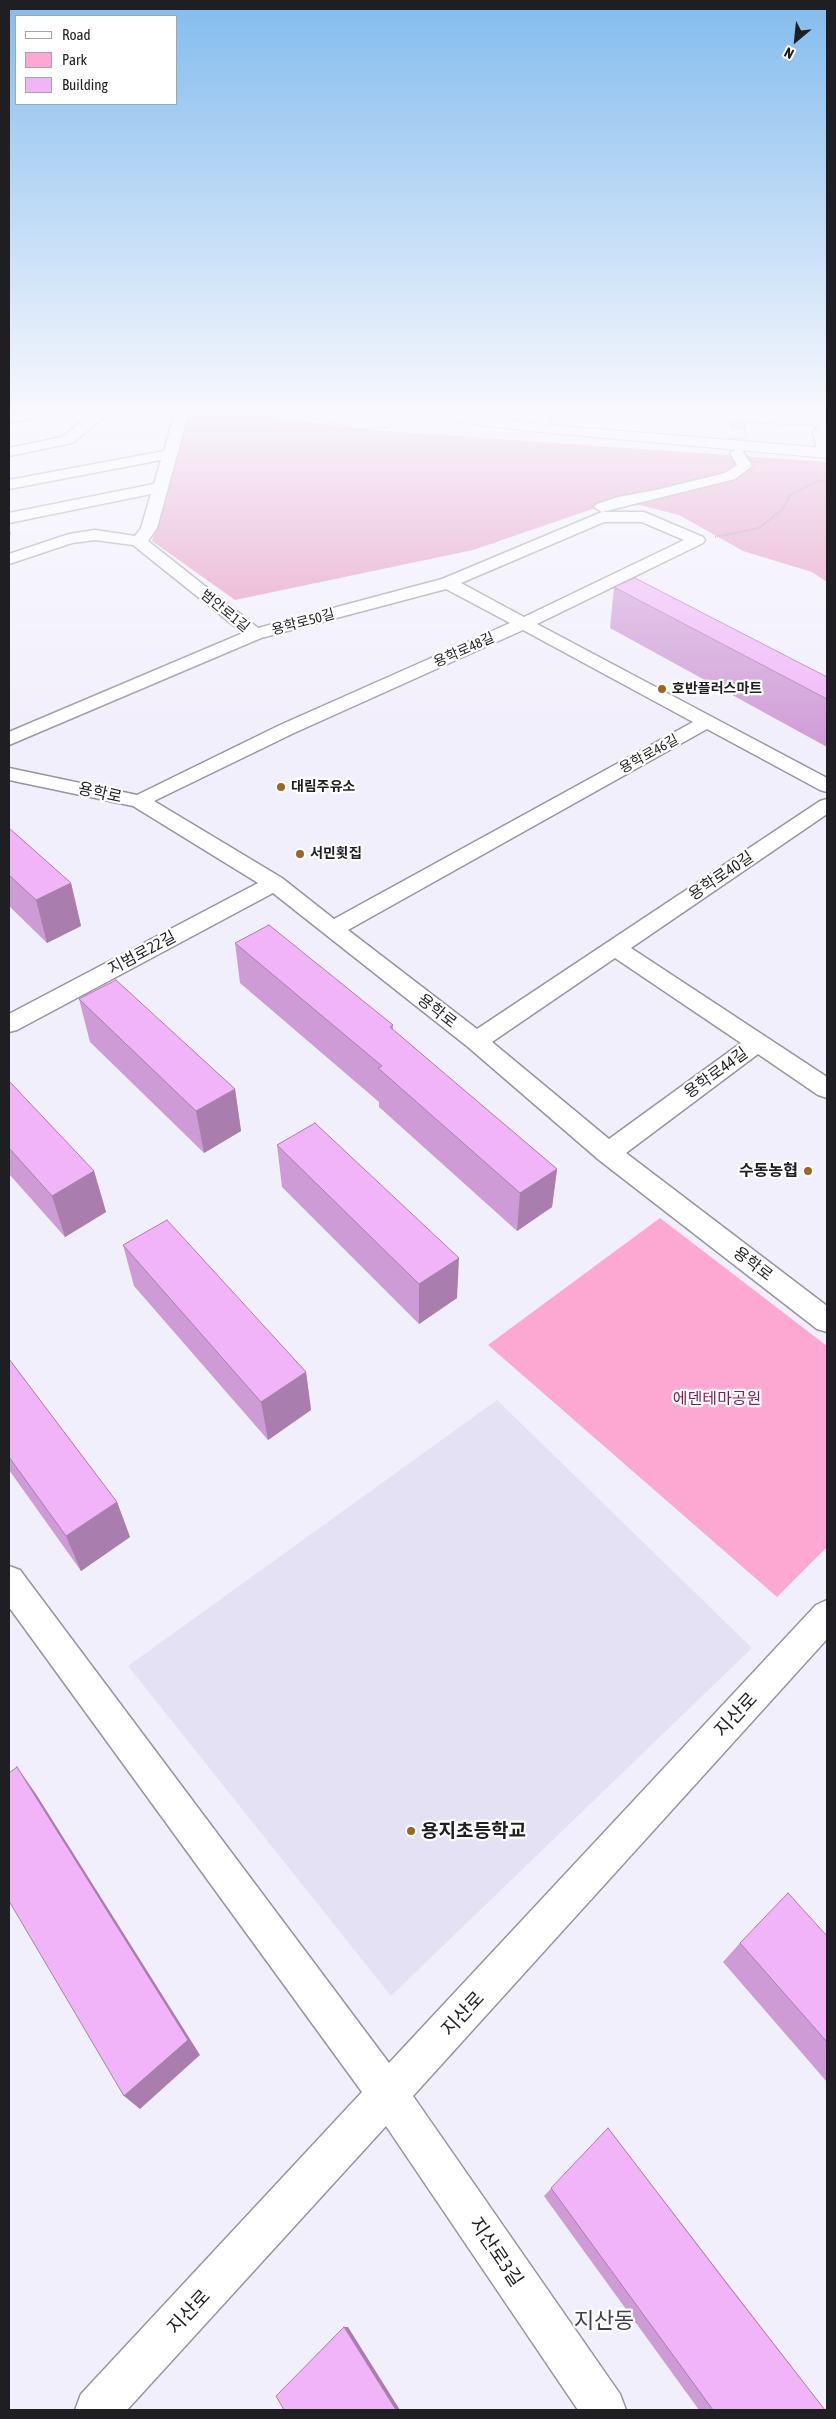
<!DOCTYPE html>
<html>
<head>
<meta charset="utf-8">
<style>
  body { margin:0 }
  #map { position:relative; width:836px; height:2419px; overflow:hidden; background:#f2effc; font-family:"Asap Condensed",sans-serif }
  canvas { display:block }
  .frame { position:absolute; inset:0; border:10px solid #1f1e22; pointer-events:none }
  .legend { position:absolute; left:15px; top:15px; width:162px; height:90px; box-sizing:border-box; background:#fff; border:1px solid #a5a5a7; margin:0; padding:6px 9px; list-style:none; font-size:15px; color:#1f1e22 }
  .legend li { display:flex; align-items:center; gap:10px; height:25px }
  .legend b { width:25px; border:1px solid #a5a5a7 }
  .north { position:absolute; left:771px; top:15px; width:50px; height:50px; -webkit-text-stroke:4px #fff; paint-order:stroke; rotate:208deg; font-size:14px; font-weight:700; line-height:20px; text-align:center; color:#1f1e22 }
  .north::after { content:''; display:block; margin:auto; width:18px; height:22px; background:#1f1e22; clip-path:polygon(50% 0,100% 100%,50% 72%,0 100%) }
</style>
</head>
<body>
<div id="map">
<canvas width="836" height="2419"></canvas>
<div class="frame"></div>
<ul class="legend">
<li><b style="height:6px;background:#fff"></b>Road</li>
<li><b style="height:14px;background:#fda8d2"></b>Park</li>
<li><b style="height:14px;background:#f1b4f9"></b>Building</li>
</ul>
<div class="north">N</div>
</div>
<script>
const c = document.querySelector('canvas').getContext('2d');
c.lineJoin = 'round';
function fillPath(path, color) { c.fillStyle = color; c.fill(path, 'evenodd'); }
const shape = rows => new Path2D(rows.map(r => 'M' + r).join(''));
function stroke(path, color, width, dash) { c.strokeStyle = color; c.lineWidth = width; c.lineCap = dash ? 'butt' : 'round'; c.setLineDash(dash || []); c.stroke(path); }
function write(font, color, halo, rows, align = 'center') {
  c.font = font + ' "Asap Condensed","Noto Sans KR",sans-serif'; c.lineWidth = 4.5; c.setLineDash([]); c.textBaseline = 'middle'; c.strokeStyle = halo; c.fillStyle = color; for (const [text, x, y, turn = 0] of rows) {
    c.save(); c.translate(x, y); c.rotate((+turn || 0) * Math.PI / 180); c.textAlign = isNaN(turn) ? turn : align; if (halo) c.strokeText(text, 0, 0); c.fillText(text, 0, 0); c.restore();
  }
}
fillPath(shape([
  [497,1400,752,1648,391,1996,128,1666]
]), '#e5e1f5');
fillPath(shape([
  [660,1218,827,1346,827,1547,777,1597,488,1345]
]), '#fda8d2');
fillPath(shape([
  [189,411,239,411,358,429,827,462,827,582,812,572,743,551,679,515,619,500,473,550,235,600,152,541]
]), '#e490ba');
stroke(shape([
  [737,453,739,411]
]), '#c8c5d0', 16, [16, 8]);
const minor = shape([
  [25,411,41,411,34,418,9,423,9,415,25,411],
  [95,411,111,411,72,443,9,456,9,448,62,437,95,411],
  [175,411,189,411,157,528,148,541,258,628,442,579,602,512,644,512,703,537,705,540,703,543,537,624,827,778,827,792,820,790,707,729,348,930,477,1029,820,801,827,799,827,814,631,948,827,1077,827,1098,818,1095,758,1054,626,1153,827,1306,827,1332,817,1329,599,1160,468,1047,273,893,17,1030,9,1032,9,1014,258,883,133,806,9,780,9,768,137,795,280,725,510,623,446,589,261,638,9,745,9,732,243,633,133,545,95,540,72,543,9,564,9,554,69,534,95,530,135,536,141,528,151,494,9,523,9,513,154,484,161,460,9,489,9,480,164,451,175,411],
  [604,522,642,522,684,540,524,617,461,583,604,522],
  [523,630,693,722,334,919,282,878,154,801,294,733,523,630],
  [615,958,741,1043,609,1139,492,1042,615,958],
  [539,411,553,411,546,428,539,432,532,428,539,411],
  [827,421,827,457,825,457,818,453,813,432,822,422,827,421],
  [737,449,742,450,752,466,735,479,602,512,594,507,597,504,618,497,656,490,725,473,737,465,730,453,737,449],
  [9,1566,20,1570,389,2063,816,1605,827,1600,827,1639,413,2096,620,2394,626,2410,578,2410,386,2126,127,2410,75,2410,81,2394,362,2092,9,1607,9,1566]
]);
const highway = shape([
  [298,411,324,411,361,421,379,420,387,411,438,411,539,424,827,448,827,458,539,432,399,415,388,427,361,429,300,414,298,411],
  [604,411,690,411,827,418,827,426,611,415,604,411]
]);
stroke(minor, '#97949f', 3);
stroke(highway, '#97949f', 2);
stroke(shape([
  [715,537,759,528,782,510,790,495,816,482,827,480]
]), '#838189', 2, [1, 1]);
fillPath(minor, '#fff');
fillPath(highway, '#fff');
fillPath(shape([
  [614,587,827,677,827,747,610,628],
  [9,828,71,883,81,926,47,943,9,906],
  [235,943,393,1025,393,1030,557,1169,552,1207,517,1231,379,1107,379,1102,240,983],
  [79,999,235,1089,241,1131,204,1153,90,1042],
  [9,1081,94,1171,106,1212,65,1237,9,1174],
  [277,1145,457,1298,419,1324,282,1187],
  [123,1245,306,1372,311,1410,268,1440,134,1286],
  [9,1359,117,1502,130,1537,81,1571,9,1470],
  [827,1936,827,2082,723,1962,740,1943],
  [608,2128,825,2410,699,2410,544,2196]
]), '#cf9bd6');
fillPath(shape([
  [9,525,11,535,9,535],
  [71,883,81,926,47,943,36,900],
  [235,1089,241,1131,204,1153,196,1111],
  [557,1169,552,1207,517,1231,520,1193],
  [94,1171,106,1212,65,1237,52,1196],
  [459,1258,457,1298,419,1324,419,1284],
  [306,1372,311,1410,268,1440,261,1402],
  [117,1502,130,1537,81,1571,66,1536],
  [17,1767,36,1794,200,2055,140,2109,124,2096],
  [344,2327,348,2327,400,2410,396,2410]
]), '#a97eae');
const building = shape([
  [635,578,827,677,827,699,614,587,635,578],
  [9,828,71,883,36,900,9,875,9,828],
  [269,925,393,1025,390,1027,557,1169,520,1193,378,1068,382,1066,235,943,269,925],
  [116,980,235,1089,196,1111,79,999,116,980],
  [9,1081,94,1171,52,1196,9,1148,9,1081],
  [315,1123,459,1258,419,1284,277,1145,315,1123],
  [167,1220,306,1372,261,1402,123,1245,167,1220],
  [9,1359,117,1502,66,1536,9,1457,9,1359],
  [17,1767,188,2040,124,2096,9,1901,9,1773,17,1767],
  [788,1893,827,1936,827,2042,740,1943,788,1893],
  [608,2128,731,2289,825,2410,713,2410,551,2188,608,2128],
  [344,2327,396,2410,284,2410,276,2396,344,2327]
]);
fillPath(building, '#f1b4f9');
stroke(building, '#a97eae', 1);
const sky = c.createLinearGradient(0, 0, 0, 750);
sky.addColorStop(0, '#83bcee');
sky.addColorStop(0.55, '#f9f8fe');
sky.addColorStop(1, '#f9f8fe00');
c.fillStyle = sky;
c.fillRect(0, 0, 836, 750);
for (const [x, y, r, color] of [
  [662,689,5,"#9c6520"],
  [281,787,5,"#9c6520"],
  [300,854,5,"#9c6520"],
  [808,1171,5,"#9c6520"],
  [411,1831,5,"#9c6520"]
]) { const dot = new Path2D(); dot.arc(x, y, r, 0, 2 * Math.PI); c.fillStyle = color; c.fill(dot); stroke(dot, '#fff', 2); }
write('14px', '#1f1e22', '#fff', [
  ["범안로1길",225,611,39],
  ["용학로50길",303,622,-15],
  ["용학로48길",464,650,-24],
  ["용학로46길",649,754,-29]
]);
write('bold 14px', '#1f1e22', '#fff', [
  ["호반플러스마트",672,689],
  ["대림주유소",291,787],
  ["서민횟집",310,854]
], 'left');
write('16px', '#1f1e22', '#fff', [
  ["용학로",100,793,12],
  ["용학로40길",721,876,-34],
  ["지범로22길",142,953,-28],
  ["용학로",437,1011,38],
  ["용학로44길",716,1073,-36],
  ["용학로",753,1264,37]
]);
write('bold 16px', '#1f1e22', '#fff', [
  ["수동농협",798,1171]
], 'right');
write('16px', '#7e1c57', '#fff', [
  ["에덴테마공원",717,1399]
]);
write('19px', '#1f1e22', '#fff', [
  ["지산로",736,1715,-47],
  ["지산로",463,2014,-47],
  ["지산로3길",496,2252,56],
  ["지산로",189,2312,-47]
]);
write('bold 19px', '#1f1e22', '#fff', [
  ["용지초등학교",421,1831]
], 'left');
write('22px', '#413f49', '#fff', [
  ["지산동",604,2321]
]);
</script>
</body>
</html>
